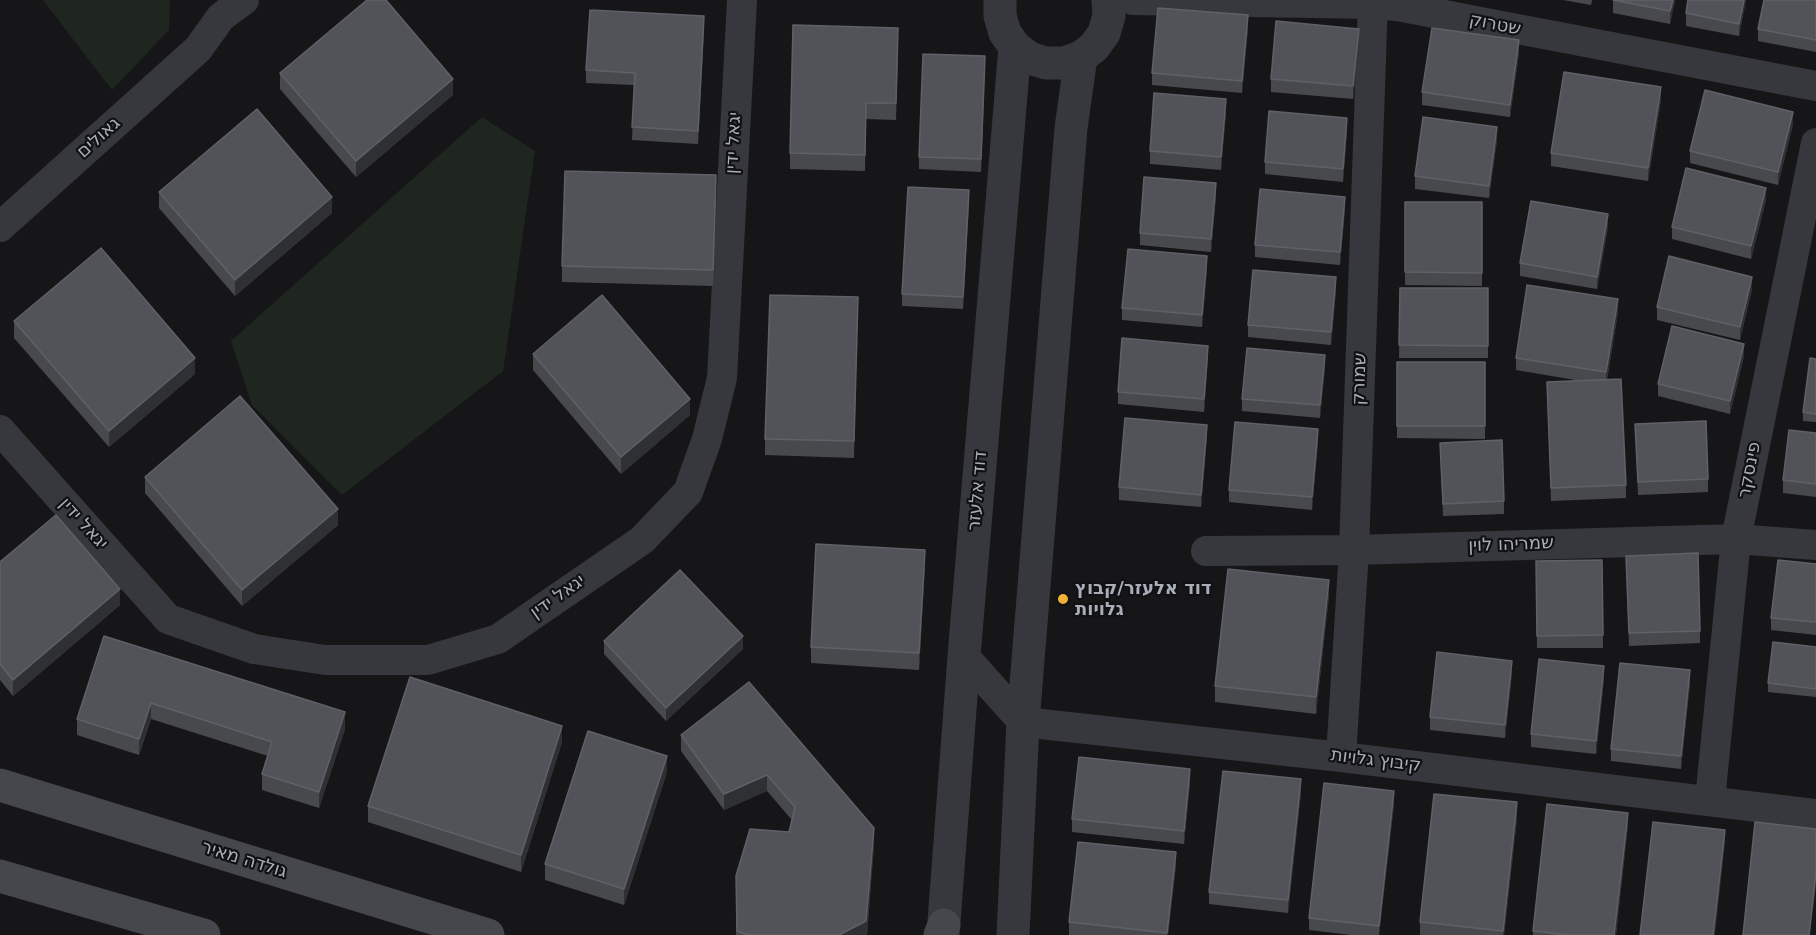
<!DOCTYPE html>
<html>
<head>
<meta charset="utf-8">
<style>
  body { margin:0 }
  canvas { display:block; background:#161618 }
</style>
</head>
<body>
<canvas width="1816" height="935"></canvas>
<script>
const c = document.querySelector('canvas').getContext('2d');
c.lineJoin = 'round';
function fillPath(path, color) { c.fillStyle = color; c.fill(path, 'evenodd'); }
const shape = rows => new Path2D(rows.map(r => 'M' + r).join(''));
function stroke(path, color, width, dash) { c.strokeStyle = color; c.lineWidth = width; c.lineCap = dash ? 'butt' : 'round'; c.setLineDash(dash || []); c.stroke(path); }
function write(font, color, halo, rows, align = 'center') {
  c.font = font + ' "DejaVu Sans",Heebo,sans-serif'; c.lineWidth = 4.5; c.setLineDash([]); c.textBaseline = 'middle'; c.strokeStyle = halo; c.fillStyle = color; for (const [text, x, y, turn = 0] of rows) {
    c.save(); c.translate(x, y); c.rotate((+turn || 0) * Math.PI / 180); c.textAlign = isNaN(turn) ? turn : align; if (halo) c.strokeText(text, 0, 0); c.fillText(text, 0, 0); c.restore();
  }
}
fillPath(shape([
  [43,0,170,0,169,30,112,90],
  [482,117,535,151,503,371,342,495,252,405,231,341]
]), '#1e261f');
stroke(shape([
  [1133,0,1373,4,1397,6,1816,86],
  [0,227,198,49,221,17,244,0],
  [0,430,168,619,254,649,325,660,428,660,498,639,642,540,688,492,707,439,722,378,742,0],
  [1206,551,1354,550,1736,539,1816,545],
  [964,656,1023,722,1341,757,1816,814],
  [1341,757,1354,550,1373,0],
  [1710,800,1736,539,1816,143]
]), '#37383d', 30);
stroke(shape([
  [1000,0,1000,16,1005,33,1015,47,1029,58,1046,63,1064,63,1081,57,1094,47,1104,33,1109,16,1108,0],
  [943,935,964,656,1015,47],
  [1013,935,1023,722,1071,128,1081,57]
]), '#37383d', 33);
stroke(shape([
  [0,785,488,935],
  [0,876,204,935],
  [940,935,944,925]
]), '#45474d', 33);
fillPath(shape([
  [1563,0,1592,0,1591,5],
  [1613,0,1675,0,1670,24,1613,13],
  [1746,0,1739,36,1686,26,1686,13],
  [1816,0,1816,52,1758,41,1758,29],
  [1248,28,1242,93,1152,85,1152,73],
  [704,29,698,144,632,140,634,85,586,83,586,70],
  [1359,41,1353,99,1271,92,1271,79],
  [898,44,896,120,866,119,865,171,790,169,790,153],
  [1519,53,1510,117,1422,105,1422,92],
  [985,69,981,172,919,169,919,157],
  [280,73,453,95,356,177,280,89],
  [1661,100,1648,181,1551,166,1551,153],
  [1226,112,1221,170,1150,164,1150,151],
  [1793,124,1778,185,1690,163,1690,151],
  [1347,130,1343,182,1265,174,1265,162],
  [1497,140,1489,198,1415,189,1415,176],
  [716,191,713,286,562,282,562,266],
  [159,192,332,213,235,296,159,208],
  [1216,196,1211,252,1140,245,1140,233],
  [1766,200,1751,259,1672,239,1672,227],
  [1405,202,1482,202,1482,286,1405,285],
  [969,203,963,309,902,306,902,294],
  [1345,209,1340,265,1255,257,1255,245],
  [1608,227,1597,289,1520,276,1520,263],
  [1207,269,1202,327,1122,320,1122,308],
  [1400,288,1488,288,1488,358,1399,358],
  [1752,289,1740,340,1657,320,1657,307],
  [1336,290,1331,345,1248,337,1248,325],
  [858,297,854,458,765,455,765,439],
  [1618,312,1607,380,1626,485,1626,498,1551,501,1547,382,1581,381,1516,370,1516,358],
  [14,321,195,374,109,447,14,338],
  [533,354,690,415,621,474,533,370],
  [1744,356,1730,414,1658,396,1658,384],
  [1208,358,1204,412,1118,404,1118,392],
  [1816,359,1816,422,1803,421,1803,412],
  [1397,362,1485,362,1485,439,1397,438],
  [1325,367,1320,418,1242,411,1242,399],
  [1635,424,1708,479,1708,492,1638,495],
  [1816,433,1816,497,1783,493,1783,480],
  [1207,437,1201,507,1119,500,1119,487],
  [1318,441,1312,510,1229,502,1229,490],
  [1440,443,1504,501,1504,514,1443,516],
  [145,477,338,525,242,606,145,493],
  [1626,556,1700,631,1700,643,1629,646],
  [1602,560,1603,648,1537,648,1536,561],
  [0,562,120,605,13,696,0,680],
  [1816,564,1816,635,1771,630,1771,618],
  [925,566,919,670,811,663,811,647],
  [1329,596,1316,714,1215,702,1215,686],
  [104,636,345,729,319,808,262,790,262,774,268,756,151,719,139,755,77,735,77,719],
  [604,641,743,649,666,721,604,654],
  [1816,647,1816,697,1768,692,1768,683],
  [1512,673,1505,738,1430,730,1430,717],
  [1604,679,1596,754,1531,747,1531,734],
  [749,682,874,844,867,935,736,935,736,876,789,832,792,820,767,791,724,810,681,751,681,735],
  [1690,683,1681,769,1611,761,1611,749],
  [562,742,521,872,368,822,368,806],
  [667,772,624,905,545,880,545,864],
  [1190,782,1184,844,1072,832,1072,819],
  [1301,792,1288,913,1209,904,1209,892],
  [1394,804,1379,935,1351,935,1309,930,1309,918],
  [1517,819,1504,935,1420,935,1420,922],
  [1628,825,1616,935,1533,935,1533,931],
  [1176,865,1168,935,1069,935,1069,922]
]), '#47494d');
fillPath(shape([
  [1673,0,1675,0,1670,24,1670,11],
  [1744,0,1746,0,1739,36,1739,24],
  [1248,15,1248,28,1242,93,1242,81],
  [704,16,704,29,698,144,698,131],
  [1359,29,1359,41,1353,99,1353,86],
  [1519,40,1519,53,1510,117,1510,105],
  [453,79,453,95,356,177,356,161],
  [1661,87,1661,100,1648,181,1648,168],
  [1226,99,1226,112,1221,170,1221,157],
  [1793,112,1793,124,1778,185,1778,172],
  [1347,118,1347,130,1343,182,1343,169],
  [1497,127,1497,140,1489,198,1489,186],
  [1216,183,1216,196,1211,252,1211,239],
  [1766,188,1766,200,1751,259,1751,246],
  [969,190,969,203,963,309,963,297],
  [332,197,332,213,235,296,235,280],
  [1345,197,1345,209,1340,265,1340,252],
  [1608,214,1608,227,1597,289,1597,277],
  [1207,256,1207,269,1202,327,1202,315],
  [1336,277,1336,290,1331,345,1331,332],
  [1752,277,1752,289,1740,340,1740,327],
  [1618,299,1618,312,1606,385,1606,372],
  [1744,344,1744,356,1730,414,1730,401],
  [1208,346,1208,358,1204,412,1204,399],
  [1325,355,1325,367,1320,418,1320,405],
  [195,358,195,374,109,447,109,431],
  [690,399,690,415,621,474,621,457],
  [1207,425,1207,437,1201,507,1201,495],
  [1318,429,1318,441,1312,510,1312,497],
  [338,509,338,525,242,606,242,590],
  [925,550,925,566,919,670,919,653],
  [1329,580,1329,596,1316,714,1316,697],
  [120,589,120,605,13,696,13,680],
  [743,636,743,649,666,721,666,708],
  [1512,661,1512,673,1505,738,1505,725],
  [1604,666,1604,679,1596,754,1596,741],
  [1690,670,1690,683,1681,769,1681,756],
  [151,703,151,719,139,755,139,739],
  [345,712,345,729,319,808,319,792],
  [562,726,562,742,521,872,521,855],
  [667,756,667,772,624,905,624,889],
  [1190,769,1190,782,1184,844,1184,831],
  [767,775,767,791,724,810,724,794],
  [1301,779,1301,792,1288,913,1288,900],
  [1394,791,1394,804,1379,935,1379,926],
  [1517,802,1517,819,1504,935,1503,935],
  [1628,813,1628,825,1616,935,1614,935],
  [874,828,874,844,867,935,839,935],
  [1725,830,1725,843,1715,935,1713,935],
  [1176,852,1176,865,1168,935,1167,935],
  [1816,872,1816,885,1810,935,1809,935]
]), '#2f3033');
const building = shape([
  [367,0,386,0,453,79,356,161,280,73,367,0],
  [1613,0,1673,0,1670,11,1613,0],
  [1688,0,1744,0,1739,24,1686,13,1688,0],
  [1764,0,1816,0,1816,40,1758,29,1764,0],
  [1158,8,1248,15,1242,81,1152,73,1158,8],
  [590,10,704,16,698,131,632,127,635,73,586,70,590,10],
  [1276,21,1359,29,1353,86,1271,79,1276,21],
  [793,25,898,28,896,103,866,103,865,155,790,153,793,25],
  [1432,28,1519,40,1510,105,1422,92,1432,28],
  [923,54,985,56,981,159,919,157,923,54],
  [1564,72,1661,87,1648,168,1551,153,1564,72],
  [1705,90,1793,112,1778,172,1690,151,1705,90],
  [1154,93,1226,99,1221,157,1150,151,1154,93],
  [257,109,332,197,235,280,159,192,257,109],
  [1269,111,1347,118,1343,169,1265,162,1269,111],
  [1423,117,1497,127,1489,186,1415,176,1423,117],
  [1686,168,1766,188,1751,246,1672,227,1686,168],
  [565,171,716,175,713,270,562,266,565,171],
  [1144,177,1216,183,1211,239,1140,233,1144,177],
  [908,187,969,190,963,297,902,294,908,187],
  [1260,189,1345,197,1340,252,1255,245,1260,189],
  [1531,201,1608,214,1597,277,1520,263,1531,201],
  [1405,202,1482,202,1482,273,1405,272,1405,202],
  [101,248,195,358,109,431,14,321,101,248],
  [1128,249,1207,256,1202,315,1122,308,1128,249],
  [1669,256,1752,277,1740,327,1657,307,1669,256],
  [1253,270,1336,277,1331,332,1248,325,1253,270],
  [1527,285,1618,299,1606,372,1516,358,1527,285],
  [1400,288,1488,288,1488,346,1399,345,1400,288],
  [602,295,690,399,621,457,533,354,602,295],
  [770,295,858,297,854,441,765,439,770,295],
  [1672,326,1744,344,1730,401,1658,384,1672,326],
  [1122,338,1208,346,1204,399,1118,392,1122,338],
  [1247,348,1325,355,1320,405,1242,399,1247,348],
  [1810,358,1816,359,1816,414,1803,412,1810,358],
  [1397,362,1485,362,1485,426,1397,426,1397,362],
  [1621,379,1626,485,1551,488,1547,382,1621,379],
  [240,396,338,509,242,590,145,477,240,396],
  [1125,418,1207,425,1201,495,1119,487,1125,418],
  [1706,421,1708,479,1638,482,1635,424,1706,421],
  [1235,422,1318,429,1312,497,1229,490,1235,422],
  [1789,430,1816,433,1816,484,1783,480,1789,430],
  [1502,440,1504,501,1443,504,1440,443,1502,440],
  [56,515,120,589,13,680,0,664,0,562,56,515],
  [816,544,925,550,919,653,811,647,816,544],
  [1698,553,1700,631,1629,633,1626,556,1698,553],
  [1602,560,1603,635,1537,636,1536,561,1602,560],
  [1778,560,1816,564,1816,622,1771,618,1778,560],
  [1228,569,1329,580,1316,697,1215,686,1228,569],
  [680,570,743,636,666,708,604,641,680,570],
  [104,636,345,712,319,792,262,774,272,742,151,703,139,739,77,719,104,636],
  [1773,642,1816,647,1816,689,1768,683,1773,642],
  [1437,652,1512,661,1505,725,1430,717,1437,652],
  [1539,659,1604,666,1596,741,1531,734,1539,659],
  [1620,663,1690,670,1681,756,1611,749,1620,663],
  [410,677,562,726,521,855,368,806,410,677],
  [749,682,874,828,866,921,839,935,748,935,737,931,736,876,750,829,789,832,795,807,767,775,724,794,681,735,749,682],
  [588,731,667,756,624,889,545,864,588,731],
  [1079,757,1190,769,1184,831,1072,819,1079,757],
  [1223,771,1301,779,1288,900,1209,892,1223,771],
  [1324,783,1394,791,1379,926,1309,918,1324,783],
  [1434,794,1517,802,1503,931,1420,922,1434,794],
  [1547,804,1628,813,1614,935,1568,935,1533,931,1547,804],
  [1653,822,1725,830,1713,935,1640,935,1653,822],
  [1755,822,1816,829,1816,872,1809,935,1743,935,1755,822],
  [1078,842,1176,852,1167,933,1069,922,1078,842]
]);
fillPath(building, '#525359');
stroke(building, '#5f6168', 1.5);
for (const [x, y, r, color] of [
  [1063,599,6,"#f2b134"]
]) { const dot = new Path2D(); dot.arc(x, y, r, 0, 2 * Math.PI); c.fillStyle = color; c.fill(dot); stroke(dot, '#111113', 2); }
write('18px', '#a8adb8', '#111113', [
  ["שטרוק",1495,25,11],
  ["גאולים",99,138,-42],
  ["יגאל ידין",734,143,-87],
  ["שמורק",1360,379,-88],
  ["פינסקר",1750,470,-79],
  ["דוד אלעזר",978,491,-85],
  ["יגאל ידין",83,524,48],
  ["שמריהו לוין",1511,545,-2],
  ["יגאל ידין",558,597,-35],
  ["קיבוץ גלויות",1376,761,7],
  ["גולדה מאיר",244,860,17]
]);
write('bold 18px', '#a8adb8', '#111113', [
  ["דוד אלעזר/קבוץ",1075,589],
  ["גלויות",1075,610]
], 'left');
</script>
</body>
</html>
